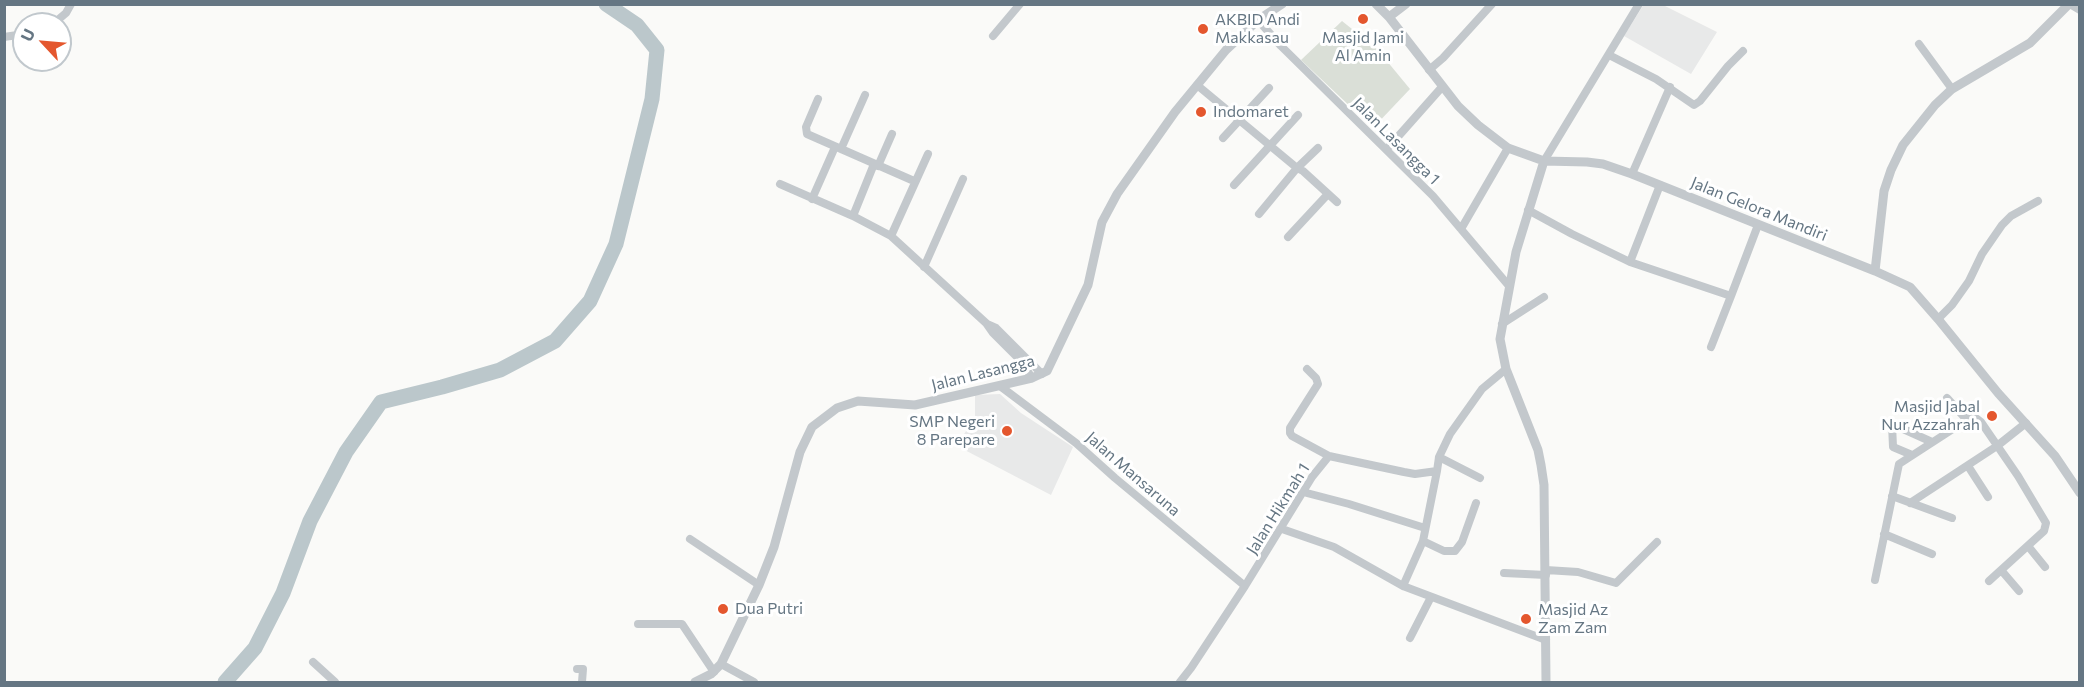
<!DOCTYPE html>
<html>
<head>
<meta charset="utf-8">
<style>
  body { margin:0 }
  #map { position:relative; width:2084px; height:687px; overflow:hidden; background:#fafaf8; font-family:Commissioner,sans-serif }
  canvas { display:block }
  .frame { position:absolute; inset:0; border:6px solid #657683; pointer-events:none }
  .north { position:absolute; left:12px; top:12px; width:60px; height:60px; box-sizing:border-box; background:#fff; border:2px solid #c1c8cd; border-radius:50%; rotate:296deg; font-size:16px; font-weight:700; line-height:24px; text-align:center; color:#657683 }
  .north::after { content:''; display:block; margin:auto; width:21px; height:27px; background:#e4572e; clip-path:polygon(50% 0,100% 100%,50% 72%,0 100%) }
</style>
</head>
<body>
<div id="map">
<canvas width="2084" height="687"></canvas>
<div class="frame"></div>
<div class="north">U</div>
</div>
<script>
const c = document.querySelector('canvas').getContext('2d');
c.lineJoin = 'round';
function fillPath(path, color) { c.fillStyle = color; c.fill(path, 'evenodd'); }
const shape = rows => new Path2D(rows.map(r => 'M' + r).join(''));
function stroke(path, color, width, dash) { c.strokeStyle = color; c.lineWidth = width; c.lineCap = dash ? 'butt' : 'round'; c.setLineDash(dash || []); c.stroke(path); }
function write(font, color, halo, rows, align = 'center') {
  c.font = font + ' Commissioner,sans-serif'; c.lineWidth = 6; c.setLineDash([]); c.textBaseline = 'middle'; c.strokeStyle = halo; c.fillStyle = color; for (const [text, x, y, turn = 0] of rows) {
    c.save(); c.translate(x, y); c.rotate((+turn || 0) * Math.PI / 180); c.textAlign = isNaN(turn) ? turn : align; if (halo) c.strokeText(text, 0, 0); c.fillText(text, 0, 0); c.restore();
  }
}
fillPath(shape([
  [1644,4,1663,5,1717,32,1691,74,1624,36],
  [1000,394,1021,413,1073,447,1051,495,957,446,975,416,975,395]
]), '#e8e9e9');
fillPath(shape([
  [1342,21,1377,49,1410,89,1373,128,1301,60]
]), '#dadfd7');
stroke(shape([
  [225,682,255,648,283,593,310,521,346,452,381,402,442,387,500,370,555,341,590,301,616,244,652,99,657,50,637,25,606,4]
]), '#bbc7cb', 15);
stroke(shape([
  [2070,4,2080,10],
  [1258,20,1281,46,1433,196,1509,286],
  [53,24,66,13,71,4],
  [993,36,1020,4],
  [4,37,24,34],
  [1919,44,1952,89],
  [1609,55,1656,79,1694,105,1700,101,1728,66,1743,51],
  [1429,70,1443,58,1492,4],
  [1197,85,1297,168,1303,171,1337,202],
  [818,99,806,127,807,134,914,181],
  [1223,138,1269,88],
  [841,149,865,95],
  [1387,149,1442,87],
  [928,154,891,236,986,323,993,333,1022,362,1032,378],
  [1544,161,1639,4],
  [874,164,853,216,891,236],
  [878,166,892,134],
  [1632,174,1670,87],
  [780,184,853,216],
  [1234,185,1298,115],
  [812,199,835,147],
  [1528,210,1572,234,1630,262,1731,296,1758,225],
  [1259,214,1297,168,1318,148],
  [1461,229,1508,148],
  [1288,237,1328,194],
  [1630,262,1660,185],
  [924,267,963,179],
  [1938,319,1952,305,1969,281,1982,254,2002,225,2011,216,2038,201],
  [987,324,996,328,1042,374],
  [1502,324,1544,297],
  [1711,347,1731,296],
  [1307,369,1316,378,1318,384,1290,428,1290,433,1292,436,1329,456],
  [1000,386,1076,443,1115,478,1245,586],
  [1947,398,1966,419],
  [1912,455,1893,447,1892,424,1932,442],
  [1439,457,1480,478],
  [1968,466,1988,497],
  [1303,492,1349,504,1425,528],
  [1892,496,1952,518],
  [1910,503,1997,446,2026,423],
  [1282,529,1334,547,1403,586,1546,640],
  [1884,534,1932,554],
  [690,539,759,585],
  [1423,541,1444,551,1455,551,1462,542,1476,503],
  [2028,546,2045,567],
  [1546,570,1578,572,1616,583,1657,542],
  [2001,570,2019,591],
  [1504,573,1546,575],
  [1875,580,1899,464,1973,416,1981,422,2018,476,2046,523,2044,531,1989,581],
  [1403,586,1423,541,1437,471],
  [638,624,682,624,714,672],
  [1410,638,1431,597],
  [313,662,335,682],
  [721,664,754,682],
  [577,669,583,669,582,682],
  [1180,682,1191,668,1245,586,1312,477,1329,456,1404,472,1415,474,1437,471,1439,457,1450,434,1482,389,1506,369]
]), '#c3c8cc', 8);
stroke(shape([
  [1376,4,1389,17,1458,106,1478,125,1508,148,1544,161,1587,162,1603,164,1632,174,1875,271,1910,287,1938,319,1998,393,2055,456,2080,493],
  [1389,17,1406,4],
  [1544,161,1516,252,1500,339,1506,369,1538,450,1541,465,1544,485,1546,682],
  [1875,271,1884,191,1891,170,1903,145,1935,105,1952,89,2030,43,2069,4],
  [695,682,711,674,721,664,759,585,774,547,800,452,812,427,837,408,858,401,915,405,1032,378,1047,371,1088,285,1102,222,1117,194,1175,112,1226,50,1258,20,1282,4]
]), '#c3c8cc', 9);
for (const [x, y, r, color] of [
  [1363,19,6,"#e4572e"],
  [1203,29,6,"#e4572e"],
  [1201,112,6,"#e4572e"],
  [1992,416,6,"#e4572e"],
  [1007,431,6,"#e4572e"],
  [723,609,6,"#e4572e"],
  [1526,619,6,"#e4572e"]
]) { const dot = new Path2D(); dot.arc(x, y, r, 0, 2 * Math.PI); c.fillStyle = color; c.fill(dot); stroke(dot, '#fff', 2); }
write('16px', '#657683', '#fff', [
  ["AKBID Andi",1215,20],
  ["Makkasau",1215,38],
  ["Masjid Jami",1363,38,"center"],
  ["Al Amin",1363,56,"center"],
  ["Indomaret",1213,112],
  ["Masjid Jabal",1980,407,"right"],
  ["Nur Azzahrah",1980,425,"right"],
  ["SMP Negeri",995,422,"right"],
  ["8 Parepare",995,440,"right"],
  ["Dua Putri",735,609],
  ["Masjid Az",1538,610],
  ["Zam Zam",1538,628]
], 'left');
write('16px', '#657683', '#fff', [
  ["Jalan Lasangga 1",1396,141,45],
  ["Jalan Gelora Mandiri",1759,209,22],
  ["Jalan Lasangga",983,373,-14],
  ["Jalan Mansaruna",1133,474,41],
  ["Jalan Hikmah 1",1278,509,-58]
]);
</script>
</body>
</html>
